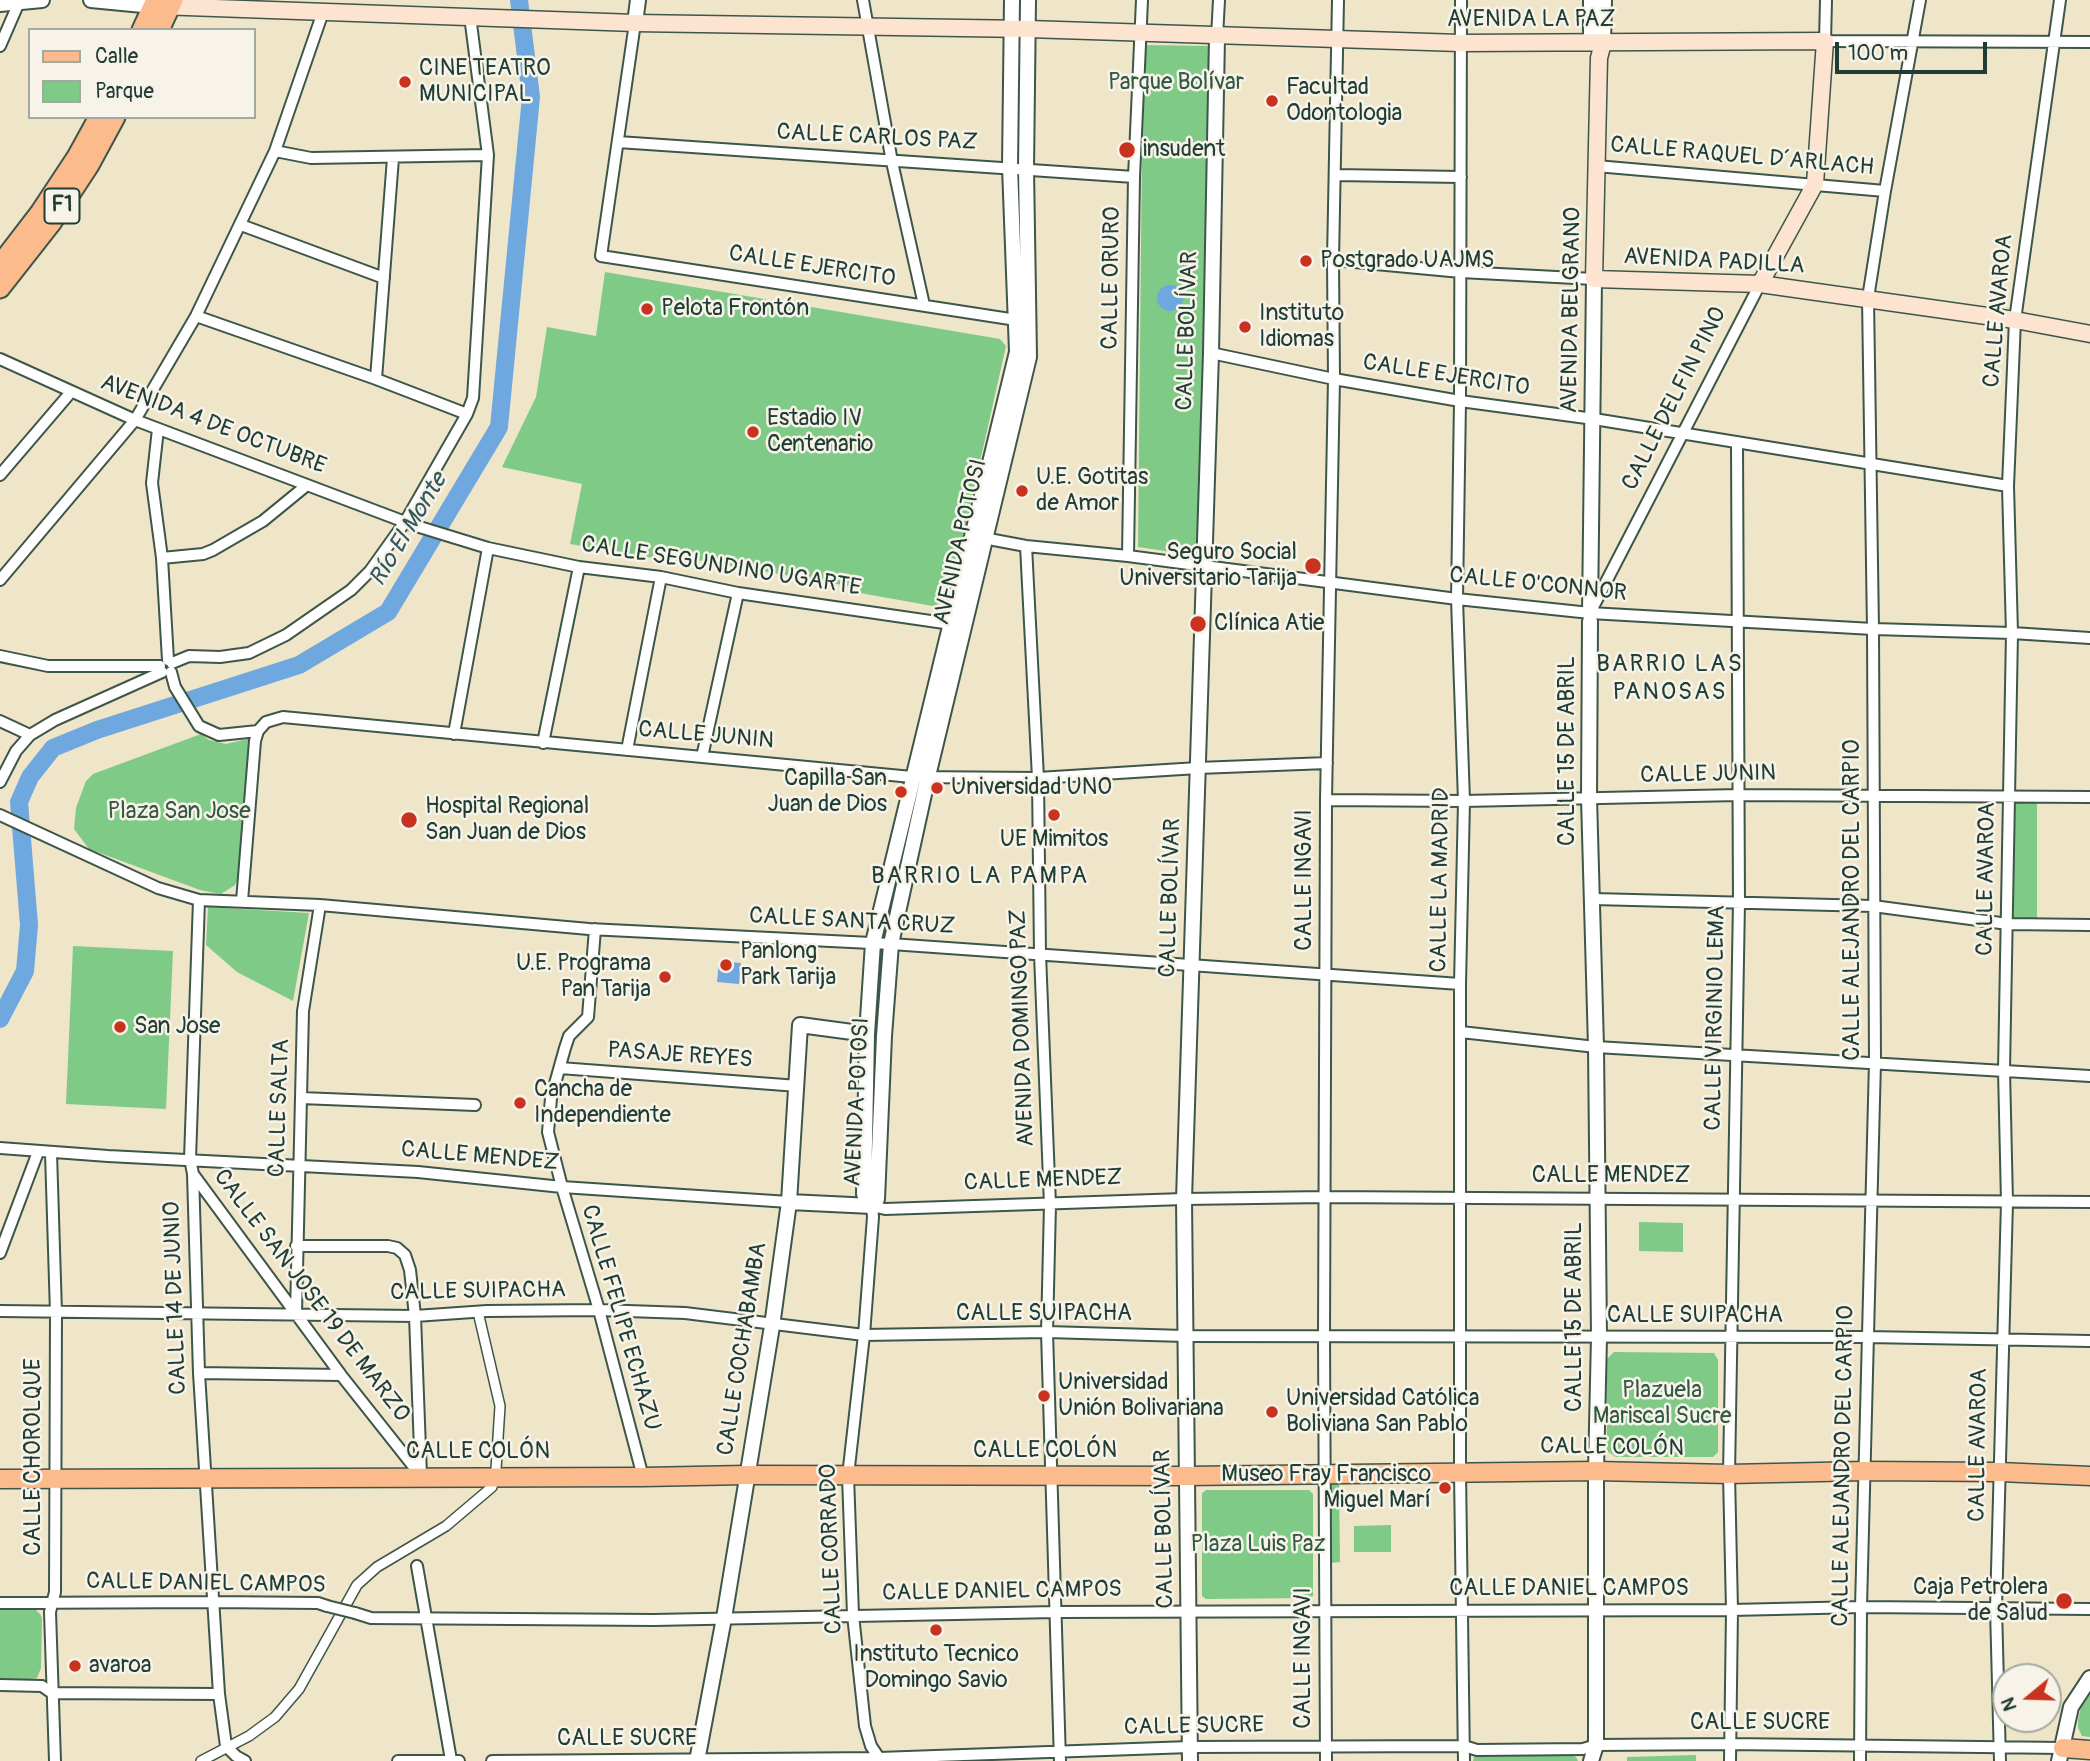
<!DOCTYPE html>
<html>
<head>
<meta charset="utf-8">
<style>
  body { margin:0 }
  #map { position:relative; width:2090px; height:1761px; overflow:hidden; background:#efe5c9; font-family:Pangolin,sans-serif }
  canvas { display:block }
  .legend { position:absolute; left:28px; top:28px; width:228px; height:91px; box-sizing:border-box; background:#f7f3e8; border:2px solid #a1aaa0; margin:0; padding:9px 12px; list-style:none; font-size:21px; color:#1f3d34 }
  .legend li { display:flex; align-items:center; gap:14px; height:35px }
  .legend b { width:35px; border:2px solid #a1aaa0 }
  .north { position:absolute; left:1992px; top:1663px; width:70px; height:70px; box-sizing:border-box; background:#f7f3e8; border:2px solid #a1aaa0; border-radius:50%; rotate:251deg; font-size:19px; font-weight:700; line-height:28px; text-align:center; color:#1f3d34 }
  .north::after { content:''; display:block; margin:auto; width:24px; height:32px; background:#c8321e; clip-path:polygon(50% 0,100% 100%,50% 72%,0 100%) }
  .scale { position:absolute; left:1835px; top:42px; width:152px; height:32px; box-sizing:border-box; border:4px solid #1f3d34; border-top:0; padding-left:9px; font-size:21px; line-height:24px; white-space:nowrap; color:#1f3d34; -webkit-text-stroke:5px #f7f3e8; paint-order:stroke }
</style>
</head>
<body>
<div id="map">
<canvas width="2090" height="1761"></canvas>
<ul class="legend">
<li><b style="height:9px;background:#fbbb8c"></b>Calle</li>
<li><b style="height:19px;background:#7fca87"></b>Parque</li>
</ul>
<div class="north">N</div>
<div class="scale">100 m</div>
</div>
<script>
const c = document.querySelector('canvas').getContext('2d');
c.lineJoin = 'round';
function fillPath(path, color) { c.fillStyle = color; c.fill(path, 'evenodd'); }
const shape = rows => new Path2D(rows.map(r => 'M' + r).join(''));
function stroke(path, color, width, dash) { c.strokeStyle = color; c.lineWidth = width; c.lineCap = dash ? 'butt' : 'round'; c.setLineDash(dash || []); c.stroke(path); }
function write(font, color, halo, rows, align = 'center') {
  c.font = font + ' Pangolin,sans-serif'; c.lineWidth = 5; c.setLineDash([]); c.textBaseline = 'middle'; c.strokeStyle = halo; c.fillStyle = color; for (const [text, x, y, turn = 0] of rows) {
    c.save(); c.translate(x, y); c.rotate((+turn || 0) * Math.PI / 180); c.textAlign = isNaN(turn) ? turn : align; if (halo) c.strokeText(text, 0, 0); c.fillText(text, 0, 0); c.restore();
  }
}
fillPath(shape([
  [1143,45,1211,46,1198,556,1138,547],
  [605,272,1000,339,1006,346,948,604,944,608,860,593,860,588,691,559,689,564,570,544,582,484,502,467,536,397,547,327,596,336],
  [201,734,209,740,226,744,252,738,240,874,235,885,221,894,200,890,89,849,74,829,76,808,86,781,93,774],
  [2010,801,2037,802,2037,925,2010,923],
  [208,907,309,913,293,1001,237,972,206,945],
  [73,946,173,951,166,1109,66,1104],
  [1639,1222,1683,1223,1683,1252,1639,1251],
  [1614,1352,1714,1353,1718,1360,1718,1452,1713,1457,1616,1457,1607,1451,1606,1360],
  [1332,1480,1339,1480,1340,1562,1330,1563,1330,1483],
  [1206,1490,1309,1490,1313,1494,1313,1596,1309,1598,1206,1599,1202,1596,1202,1493],
  [1391,1525,1391,1552,1354,1552,1354,1526],
  [0,1608,34,1608,40,1614,42,1618,41,1668,37,1678,27,1680,0,1680],
  [2090,1695,2090,1737,2082,1736,2078,1728,2078,1720,2081,1707],
  [1479,1755,1572,1755,1576,1757,1578,1761,1473,1761,1474,1757],
  [1696,1755,1696,1761,1627,1761,1627,1757]
]), '#7fca87');
fillPath(shape([
  '1157 298a13 13 0 1 1 26 0a13 13 0 1 1-26 0Z',
  [719,961,741,963,739,984,717,982]
]), '#6fa8de');
stroke(shape([
  [0,1019,25,971,29,925,19,802,30,777,53,748,97,730,299,665,388,612,499,427,531,97,519,0]
]), '#6fa8de', 18);
const pedestrian = shape([
  [201,1761,249,1736,275,1717,299,1689,357,1585,377,1567,446,1526,492,1487,496,1469,500,1406,478,1312]
]);
const minor = shape([
  [863,0,892,162,924,305],
  [1461,0,1460,401,1457,599,1464,801,1460,984,1460,1472,1464,1761],
  [1826,0,1825,41,2090,42],
  [635,23,601,256,1023,321],
  [1217,37,1219,0],
  [0,46,20,0],
  [618,142,1134,177],
  [275,151,311,158,488,155],
  [1596,166,1885,191],
  [1335,175,1461,177],
  [241,225,384,278],
  [1333,260,1461,272,1594,279],
  [196,316,376,379,467,414],
  [1211,353,1334,379,1460,401,1594,419,2008,486],
  [0,359,135,420,413,525,488,548,579,567,661,577,738,593,958,625],
  [376,379,393,158],
  [158,429,152,483,162,558,168,660],
  [0,475,71,392],
  [978,537,1026,546,1128,556,1457,599,1590,613,1873,629,2012,633,2090,638],
  [1026,546,1038,778,1040,954,1050,1205,1047,1332,1060,1761],
  [1128,556,1134,177,1142,0],
  [162,558,203,554,213,550,263,521,307,485],
  [0,580,135,420,196,316,275,151,323,12],
  [1591,611,1760,284],
  [0,656,48,666,160,666],
  [172,663,189,656,220,657,249,653,286,635,351,590,370,571,405,522,467,414,473,398,488,155,470,16],
  [171,672,175,687,199,726,219,735,258,731],
  [0,721,30,735],
  [454,734,488,548],
  [543,743,579,567],
  [627,750,661,577],
  [702,757,738,593],
  [0,782,16,751,30,735,55,720,162,672],
  [1326,800,1464,801,1738,795,2090,797],
  [0,815,158,888,199,900,320,905,589,929,891,944,1460,984],
  [1593,899,1873,906,2008,924,2090,925],
  [199,900,190,1159,193,1174,199,1373,219,1694,226,1746,236,1756,245,1761],
  [242,901,255,741,258,731,266,722,283,717,912,777,1038,778,1198,768,1327,763],
  [595,929,588,1017,569,1036,565,1048,551,1098,548,1132,562,1187,599,1310,643,1477],
  [1461,1032,1596,1047,2090,1076],
  [560,1068,798,1086],
  [301,1098,475,1105],
  [0,1148,108,1156,418,1172,562,1187,789,1202],
  [51,1153,56,1313,55,1592,50,1612,55,1761],
  [193,1174,341,1375,421,1476],
  [296,1246,388,1246,397,1248,405,1255,410,1270,415,1316,421,1476],
  [0,1253,38,1152],
  [0,1311,415,1316,487,1311,599,1310,685,1313,864,1335,1047,1332,1185,1336,1867,1337,2090,1341],
  [296,1314,303,1011,320,905],
  [199,1373,341,1375],
  [417,1566,451,1760],
  [0,1603,213,1602,318,1603,327,1606],
  [355,1613,371,1618,654,1620,1056,1612,1732,1610,1861,1607,2090,1609],
  [0,1685,42,1686,52,1693,219,1694],
  [398,1761,459,1761],
  [492,1761,879,1758,1190,1747,1464,1746,1477,1750,1583,1749,1596,1745,1730,1744,2063,1748],
  [881,1761,871,1746,865,1726,853,1615,848,1476,864,1335,873,1217,872,1206,885,1209,1184,1199,1326,1197,2090,1202],
  [1326,1761,1324,1336,1326,800,1334,379,1333,260,1338,0],
  [1730,1761,1732,1610,1729,1474,1739,902,1737,444],
  [1860,1761,1861,1607,1875,1062,1873,629,1868,298,1885,191,1920,0],
  [2000,1761,1996,1608,2007,1202,2004,1070,2012,633,2008,486,2015,320,2060,0]
]);
const tertiary = shape([
  [91,0,153,6],
  [0,4,42,0],
  [635,23,638,0],
  [1591,43,1591,0],
  [1603,43,1604,0],
  [1590,613,1594,279],
  [1590,621,1589,798,1596,1047,1599,1337,1596,1471,1596,1745,1591,1761],
  [789,1202,872,1206],
  [872,1206,864,1194,867,1034,873,943,1017,352,1010,167,1012,0],
  [872,1206,877,1199,884,1036,891,944,928,776,1029,357,1026,169,1028,0],
  [697,1761,724,1618,772,1326,789,1202,800,1025,867,1034],
  [1190,1761,1184,1199,1211,353,1217,37],
  [2059,1761,2071,1707,2090,1678]
]);
const secondary = shape([
  [159,6,635,23,1028,29,1460,43,1825,41,1815,184,1760,284],
  [1603,43,1599,58,1594,279,1760,284,2015,320,2090,334]
]);
const primary = shape([
  [0,1479,643,1477,746,1475,1186,1476,1596,1471,1729,1474,1865,1471,2000,1472,2090,1476],
  [2063,1748,2090,1750]
]);
const trunk = shape([
  [142,30,156,0],
  [159,30,173,0],
  [0,265,40,213,77,157,99,117],
  [0,288,51,223,89,165,115,117]
]);
stroke(pedestrian, '#3e564a', 12);
stroke(minor, '#3e564a', 14);
stroke(tertiary, '#3e564a', 18);
stroke(secondary, '#3e564a', 19);
stroke(primary, '#3e564a', 21);
stroke(trunk, '#3e564a', 23);
stroke(pedestrian, '#fff', 9);
stroke(minor, '#fff', 10);
stroke(tertiary, '#fff', 14);
stroke(secondary, '#fde4d1', 16);
stroke(primary, '#fbbb8c', 18);
stroke(trunk, '#fbbb8c', 19);
const minorBridge = shape([
  [327,1606,355,1613]
]);
stroke(minorBridge, '#3e564a', 14, []);
stroke(minorBridge, '#fff', 10);
for (const [x, y, r, color] of [
  [405,82,7,"#c8321e"],
  [1272,101,7,"#c8321e"],
  [1127,150,9,"#c8321e"],
  [1306,261,7,"#c8321e"],
  [647,309,7,"#c8321e"],
  [1245,327,7,"#c8321e"],
  [753,432,7,"#c8321e"],
  [1022,491,7,"#c8321e"],
  [1313,566,9,"#c8321e"],
  [1198,624,9,"#c8321e"],
  [937,788,7,"#c8321e"],
  [901,792,7,"#c8321e"],
  [1054,815,7,"#c8321e"],
  [409,820,9,"#c8321e"],
  [726,965,7,"#c8321e"],
  [665,977,7,"#c8321e"],
  [120,1027,7,"#c8321e"],
  [520,1103,7,"#c8321e"],
  [1044,1396,7,"#c8321e"],
  [1272,1412,7,"#c8321e"],
  [1445,1488,7,"#c8321e"],
  [2064,1601,9,"#c8321e"],
  [936,1630,7,"#c8321e"],
  [75,1666,7,"#c8321e"]
]) { const dot = new Path2D(); dot.arc(x, y, r, 0, 2 * Math.PI); c.fillStyle = color; c.fill(dot); stroke(dot, '#f7f3e8', 2.5); }
for (const [x, y, w] of [
  [62,206,35]
]) { const box = new Path2D(); box.roundRect(x - w / 2, y - 17.5, w, 35, 5); c.fillStyle = '#f7f3e8'; c.fill(box); stroke(box, '#1f3d34', 2); }
write('bold 21px', '#1f3d34', null, [
  ["F1",62,206]
]);
write('23px', '#1f3d34', '#f7f3e8', [
  ["AVENIDA LA PAZ",1531,20],
  ["CALLE CARLOS PAZ",877,138,3],
  ["CALLE RAQUEL D´ARLACH",1742,157,5],
  ["AVENIDA PADILLA",1714,262,3],
  ["CALLE EJERCITO",812,267,9],
  ["CALLE ORURO",1112,278,-89],
  ["AVENIDA BELGRANO",1572,310,-89],
  ["CALLE AVAROA",1999,311,-85],
  ["CALLE BOLÍVAR",1188,331,-88],
  ["CALLE EJERCITO",1446,376,9],
  ["CALLE DELFIN PINO",1675,399,-63],
  ["AVENIDA 4 DE OCTUBRE",213,425,21],
  ["AVENIDA POTOSI",961,542,-77],
  ["CALLE SEGUNDINO UGARTE",721,567,9],
  ["CALLE O'CONNOR",1538,585,6],
  ["CALLE JUNIN",706,736,5],
  ["CALLE 15 DE ABRIL",1568,751,-90],
  ["CALLE JUNIN",1708,775,-1],
  ["CALLE AVAROA",1987,879,-89],
  ["CALLE INGAVI",1305,880,-90],
  ["CALLE LA MADRID",1441,880,-89],
  ["CALLE BOLÍVAR",1171,898,-88],
  ["CALLE ALEJANDRO DEL CARPIO",1853,900,-90],
  ["CALLE SANTA CRUZ",852,922,3],
  ["CALLE VIRGINIO LEMA",1716,1018,-89],
  ["AVENIDA DOMINGO PAZ",1023,1028,-92],
  ["PASAJE REYES",680,1056,4],
  ["AVENIDA POTOSI",858,1102,-87],
  ["CALLE SALTA",280,1108,-88],
  ["CALLE MENDEZ",480,1157,5],
  ["CALLE MENDEZ",1611,1176],
  ["CALLE MENDEZ",1043,1181,-2],
  ["CALLE SUIPACHA",478,1292,-1],
  ["CALLE SAN JOSE 19 DE MARZO",311,1296,53],
  ["CALLE 14 DE JUNIO",176,1298,-92],
  ["CALLE SUIPACHA",1044,1314],
  ["CALLE SUIPACHA",1695,1316],
  ["CALLE 15 DE ABRIL",1575,1317,-90],
  ["CALLE FELIPE ECHAZU",620,1318,74],
  ["CALLE COCHABAMBA",743,1349,-81],
  ["CALLE AVAROA",1979,1445,-89],
  ["CALLE COLÓN",1612,1448,1],
  ["CALLE COLÓN",1045,1451],
  ["CALLE COLÓN",478,1452],
  ["CALLE CHOROLQUE",34,1457,-90],
  ["CALLE ALEJANDRO DEL CARPIO",1844,1466,-89],
  ["CALLE BOLÍVAR",1165,1529,-91],
  ["CALLE CORRADO",832,1549,-92],
  ["CALLE DANIEL CAMPOS",206,1584,1],
  ["CALLE DANIEL CAMPOS",1569,1589],
  ["CALLE DANIEL CAMPOS",1002,1592,-1],
  ["CALLE INGAVI",1304,1658,-90],
  ["CALLE SUCRE",1760,1723],
  ["CALLE SUCRE",1194,1727,-1],
  ["CALLE SUCRE",627,1739]
]);
write('23px', '#1f3d34', '#f7f3e8', [
  ["CINE TEATRO",419,69],
  ["MUNICIPAL",419,95],
  ["Facultad",1286,88],
  ["Odontologia",1286,114],
  ["insudent",1143,150],
  ["Postgrado UAJMS",1320,261],
  ["Pelota Frontón",661,309],
  ["Instituto",1259,314],
  ["Idiomas",1259,340],
  ["Estadio IV",767,419],
  ["Centenario",767,445],
  ["U.E. Gotitas",1036,478],
  ["de Amor",1036,504],
  ["Seguro Social",1297,553,"right"],
  ["Universitario Tarija",1297,579,"right"],
  ["Clínica Atie",1214,624],
  ["Capilla San",887,779,"right"],
  ["Juan de Dios",887,805,"right"],
  ["Universidad UNO",951,788],
  ["Hospital Regional",425,807],
  ["San Juan de Dios",425,833],
  ["UE Mimitos",1054,840,"center"],
  ["Panlong",740,952],
  ["Park Tarija",740,978],
  ["U.E. Programa",651,964,"right"],
  ["Pan Tarija",651,990,"right"],
  ["San Jose",134,1027],
  ["Cancha de",534,1090],
  ["Independiente",534,1116],
  ["Universidad",1058,1383],
  ["Unión Bolivariana",1058,1409],
  ["Universidad Católica",1286,1399],
  ["Boliviana San Pablo",1286,1425],
  ["Museo Fray Francisco",1431,1475,"right"],
  ["Miguel Marí",1431,1501,"right"],
  ["Caja Petrolera",2048,1588,"right"],
  ["de Salud",2048,1614,"right"],
  ["Instituto Tecnico",936,1655,"center"],
  ["Domingo Savio",936,1681,"center"],
  ["avaroa",89,1666]
], 'left');
write('23px', '#325945', '#f7f3e8', [
  ["Parque Bolívar",1176,83],
  ["Plaza San Jose",179,812],
  ["Plazuela",1662,1391],
  ["Mariscal Sucre",1662,1417],
  ["Plaza Luis Paz",1258,1545]
]);
write('italic 24px', '#33585e', '#f7f3e8', [
  ["Río El Monte",409,530,-59]
]);
c.letterSpacing = '2px';
write('24px', '#1f3d34', '#f7f3e8', [
  ["BARRIO LAS",1670,665],
  ["PANOSAS",1670,693],
  ["BARRIO LA PAMPA",980,877]
]);
c.letterSpacing = '0px';
</script>
</body>
</html>
